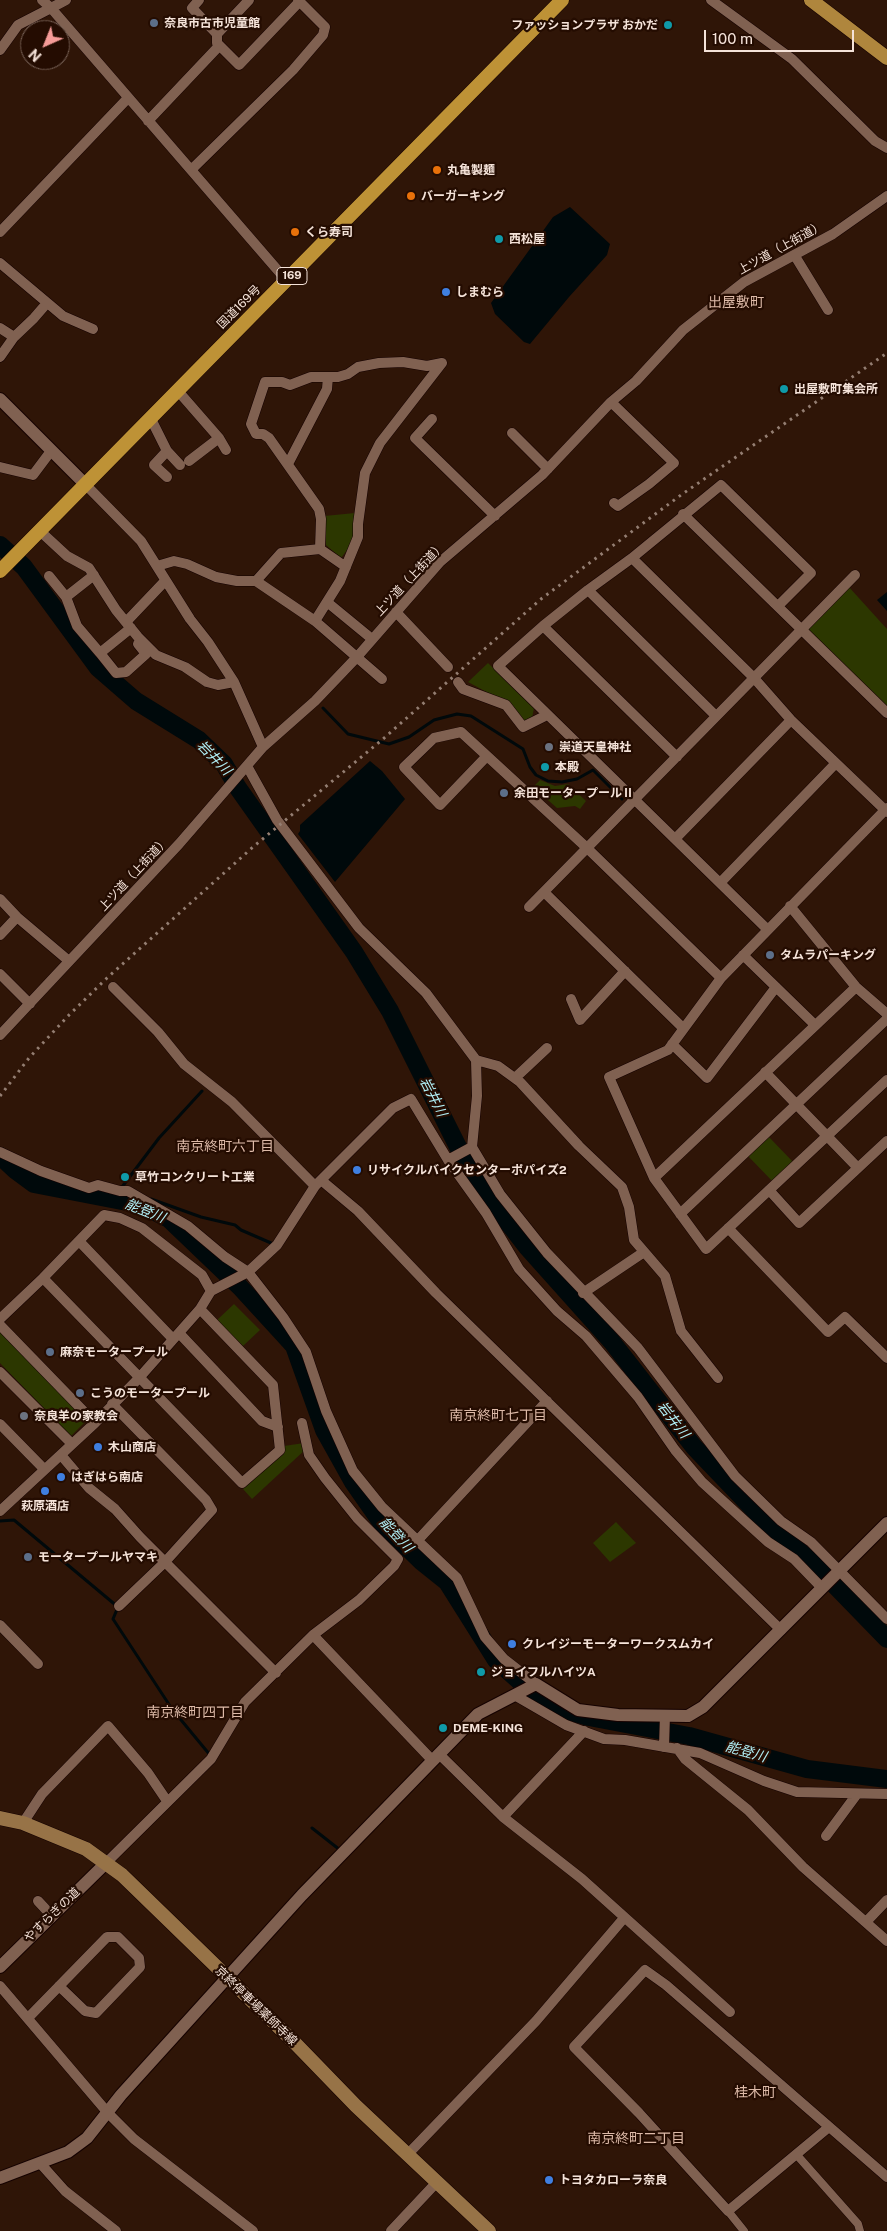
<!DOCTYPE html>
<html>
<head>
<meta charset="utf-8">
<style>
  body { margin:0 }
  #map { position:relative; width:887px; height:2231px; overflow:hidden; background:#2f1507; font-family:"Public Sans",sans-serif }
  canvas { display:block }
  .north { position:absolute; left:20px; top:20px; width:50px; height:50px; box-sizing:border-box; background:#240c01; border:1px solid #786257; border-radius:50%; rotate:224deg; font-size:14px; font-weight:700; line-height:20px; text-align:center; color:#f5e3d9 }
  .north::after { content:''; display:block; margin:auto; width:18px; height:22px; background:#f59b97; clip-path:polygon(50% 0,100% 100%,50% 72%,0 100%) }
  .scale { position:absolute; left:704px; top:30px; width:150px; height:22px; box-sizing:border-box; border:2px solid #f5e3d9; border-top:0; padding-left:6px; font-size:15px; line-height:18px; white-space:nowrap; color:#f5e3d9; -webkit-text-stroke:4px #240c01; paint-order:stroke }
</style>
</head>
<body>
<div id="map">
<canvas width="887" height="2231"></canvas>
<div class="north">N</div>
<div class="scale">100 m</div>
</div>
<script>
const c = document.querySelector('canvas').getContext('2d');
c.lineJoin = 'round';
function fillPath(path, color) { c.fillStyle = color; c.fill(path, 'evenodd'); }
const shape = rows => new Path2D(rows.map(r => 'M' + r).join(''));
function stroke(path, color, width, dash) { c.strokeStyle = color; c.lineWidth = width; c.lineCap = dash ? 'butt' : 'round'; c.setLineDash(dash || []); c.stroke(path); }
function write(font, color, halo, rows, align = 'center') {
  c.font = font + ' "Public Sans","Noto Sans JP",sans-serif'; c.lineWidth = 4.5; c.setLineDash([]); c.textBaseline = 'middle'; c.strokeStyle = halo; c.fillStyle = color; for (const [text, x, y, turn = 0] of rows) {
    c.save(); c.translate(x, y); c.rotate((+turn || 0) * Math.PI / 180); c.textAlign = isNaN(turn) ? turn : align; if (halo) c.strokeText(text, 0, 0); c.fillText(text, 0, 0); c.restore();
  }
}
fillPath(shape([
  [355,513,353,542,341,558,326,545,324,516],
  [848,586,887,629,887,707,806,628],
  [488,663,534,708,532,718,524,722,494,696,468,682],
  [540,780,555,786,568,784,586,801,580,809,575,806,557,808,533,787],
  [769,1137,794,1163,774,1183,748,1156],
  [234,1304,260,1330,243,1346,217,1320],
  [0,1330,87,1420,71,1436,0,1363],
  [304,1443,306,1449,252,1499,243,1489,284,1451,284,1446],
  [616,1522,636,1543,610,1562,593,1543]
]), '#2c3700');
fillPath(shape([
  [570,207,610,244,607,255,569,297,530,344,524,342,495,314,491,303,553,217],
  [887,592,887,611,877,600],
  [370,761,382,771,405,799,335,882,298,834,300,831,300,825]
]), '#00090b');
stroke(shape([
  [323,708,348,734,389,744,409,737,434,720,457,714,471,716,523,749,530,767,536,775,548,781,562,782,577,779,593,770,622,799],
  [122,1187,159,1138,202,1091],
  [151,1199,201,1217,235,1225,241,1230,271,1243],
  [0,1521,14,1520,118,1607,113,1619,172,1709,210,1755],
  [312,1828,340,1850]
]), '#00090b', 3);
stroke(shape([
  [0,545,24,567,98,668,136,701,199,740,224,764,238,788,354,952,390,1011,466,1163,492,1202,527,1247,612,1342,694,1447,760,1516,818,1568,887,1639],
  [0,1156,15,1170,34,1184,127,1202,147,1208,169,1219,240,1287,294,1346,324,1430,353,1482,381,1522,422,1562,447,1582,496,1660,545,1704,589,1717,689,1736,807,1769,887,1779]
]), '#00090b', 18);
const pedestrian = shape([
  [796,2154,858,2224,860,2231],
  [728,2211,744,2231]
]);
const minor = shape([
  [66,0,51,8,287,281],
  [199,0,192,8,217,34,217,43,239,65,300,1],
  [711,0,792,59,875,141,887,148],
  [217,34,249,0],
  [0,50,18,25,51,8,42,0],
  [148,121,219,46],
  [191,170,293,70,323,35,325,27,298,0],
  [0,232,128,98],
  [795,256,828,310],
  [0,263,63,316,93,329],
  [0,328,14,337],
  [0,357,14,337,34,318,47,303],
  [178,391,219,438,226,450],
  [611,402,674,463,649,484,618,506,614,503],
  [151,419,167,451,180,465],
  [432,419,415,438,495,516],
  [512,433,548,469],
  [189,461,219,438],
  [288,464,327,389,328,377],
  [0,467,33,475,51,451],
  [167,477,154,465,167,451],
  [86,485,141,541,190,619,208,642,234,682,263,747],
  [683,514,887,713],
  [41,532,67,556,89,568,116,610,138,637,156,655,185,667,207,682,218,685,234,682],
  [320,549,321,519,319,509,269,438,263,434,256,434,251,424,265,382,282,382,290,385,311,377,338,377,348,374,358,367,379,363,403,362,427,366,442,363],
  [632,558,754,678,791,720,887,812],
  [157,566,174,561,187,564,216,577,237,581,256,581,315,621,382,679],
  [94,575,66,597,77,626,100,653],
  [49,576,66,597],
  [256,581,281,553,320,549,346,567],
  [588,590,716,716],
  [327,602,372,639],
  [396,612,448,667],
  [315,621,340,581,358,537,358,524,365,473,380,443,442,363],
  [126,622,165,581],
  [543,626,677,757],
  [131,628,100,653,116,673,126,672,146,654,138,644],
  [458,682,463,689,506,705,523,727,547,715],
  [486,757,440,805,404,767,434,738,461,732,587,848,721,978],
  [247,766,277,820,359,928,426,993,476,1060,477,1096,472,1147,500,1194,547,1253,638,1348,735,1476,781,1521,811,1542,887,1619],
  [887,808,721,978,668,1050,609,1077,654,1178,706,1249,887,1080],
  [675,839,791,720],
  [720,883,836,763],
  [544,892,683,1028],
  [0,899,17,917,69,961],
  [790,906,856,987,887,1014],
  [529,907,855,575],
  [767,929,498,666,543,626,588,590,632,558,721,485,811,573,778,606],
  [0,935,17,917],
  [743,955,815,1025],
  [0,974,30,1004],
  [113,987,158,1032,184,1064,232,1102,315,1186],
  [571,999,580,1020,625,971],
  [0,1035,179,844,263,747,315,701,357,657,440,562,542,475,611,402,636,381,683,330,744,282,833,234,887,196],
  [672,1044,707,1078,776,987],
  [476,1060,498,1066,520,1082,579,1146,622,1187,629,1207,634,1240,665,1276,681,1331,718,1378],
  [765,1072,858,1168],
  [515,1078,547,1048],
  [0,1152,41,1171,89,1188,98,1185,120,1191,128,1191,188,1226,225,1257,248,1272,283,1317,306,1352,326,1411,353,1471,382,1507,457,1578,485,1637,504,1659,536,1684],
  [448,1160,472,1147],
  [654,1178,856,987],
  [321,1180,358,1211,436,1293,781,1630],
  [769,1190,799,1223,887,1141],
  [680,1214,887,1019],
  [728,1228,828,1332,845,1317,887,1358],
  [79,1241,173,1339],
  [43,1278,242,1483,280,1450,273,1385,200,1309],
  [583,1293,644,1252],
  [0,1319,43,1278,104,1215,120,1218,142,1228,202,1275,211,1291],
  [0,1325,95,1423],
  [179,1333,262,1421,278,1427],
  [0,1372,72,1444],
  [112,1404,206,1500,212,1510,165,1562,119,1606],
  [0,1424,44,1469],
  [61,1455,89,1488,115,1509,140,1537,276,1673],
  [0,1511,95,1423,139,1378,200,1309,211,1291,248,1272,277,1245,315,1186,393,1108,411,1099,448,1160,486,1213,519,1269,557,1311,586,1336,638,1397,675,1450,702,1482,768,1542,794,1559,822,1588],
  [417,1541,547,1401],
  [0,1625,38,1664],
  [313,1635,432,1760],
  [516,1696,566,1725,604,1739,625,1740,700,1753,764,1781,797,1792,887,1794],
  [664,1747,665,1715],
  [677,1748,685,1759,748,1810,803,1867,887,1941],
  [439,1754,503,1817,582,1879,730,2012],
  [503,1817,584,1731],
  [23,1823,42,1794,108,1726,148,1773,167,1801],
  [826,1836,857,1794],
  [106,1863,211,1759,245,1702,313,1635,359,1600,394,1566,398,1559,357,1518,325,1478,309,1455,302,1423],
  [38,1901,51,1915],
  [866,1922,887,1900],
  [0,1986,108,2113,134,2139,253,2231],
  [28,2018,107,1937,118,1937,139,1958,140,1967,96,2013,85,2011,59,1986],
  [829,2127,728,2211,639,2113,574,2047,645,1970,666,1985,887,2177],
  [408,2154,536,2021,624,1918],
  [40,2163,65,2191,116,2231],
  [391,2231,437,2182]
]);
const tertiary = shape([
  [0,399,86,485],
  [0,1967,106,1863],
  [0,2178,68,2152,87,2138,121,2095,302,1895,478,1714,536,1684,578,1710,618,1715,688,1716,703,1707,887,1523]
]);
const secondary = shape([
  [0,1818,23,1823,86,1849,122,1875,293,2041,356,2106,489,2231]
]);
const primary = shape([
  [811,0,887,58]
]);
const trunk = shape([
  [0,571,562,0]
]);
stroke(pedestrian, '#150200', 9);
stroke(minor, '#150200', 11);
stroke(tertiary, '#150200', 14);
stroke(secondary, '#150200', 15);
stroke(primary, '#150200', 15);
stroke(trunk, '#150200', 15);
stroke(pedestrian, '#806151', 8);
stroke(minor, '#806151', 10);
stroke(tertiary, '#806151', 12);
stroke(secondary, '#977347', 14);
stroke(primary, '#af863d', 14);
stroke(trunk, '#be9236', 14);
stroke(shape([
  [0,1096,29,1058,69,1015,107,978,253,847,383,739,541,599,681,495,887,353]
]), '#947e72', 3, [2.5, 5]);
for (const [x, y, r, color] of [
  [154,23,5,"#5c6f8a"],
  [668,25,5,"#0f9aa8"],
  [437,170,5,"#e8710a"],
  [411,196,5,"#e8710a"],
  [295,232,5,"#e8710a"],
  [499,239,5,"#0f9aa8"],
  [446,292,5,"#3f7fe0"],
  [784,389,5,"#0f9aa8"],
  [549,747,5,"#6b7280"],
  [545,767,5,"#0f9aa8"],
  [504,793,5,"#5c6f8a"],
  [770,955,5,"#5c6f8a"],
  [357,1170,5,"#3f7fe0"],
  [125,1177,5,"#0f9aa8"],
  [50,1352,5,"#5c6f8a"],
  [80,1393,5,"#5c6f8a"],
  [24,1416,5,"#6b7280"],
  [98,1447,5,"#3f7fe0"],
  [61,1477,5,"#3f7fe0"],
  [45,1491,5,"#3f7fe0"],
  [28,1557,5,"#5c6f8a"],
  [512,1644,5,"#3f7fe0"],
  [481,1672,5,"#0f9aa8"],
  [443,1728,5,"#0f9aa8"],
  [549,2180,5,"#3f7fe0"]
]) { const dot = new Path2D(); dot.arc(x, y, r, 0, 2 * Math.PI); c.fillStyle = color; c.fill(dot); stroke(dot, '#240c01', 2); }
for (const [x, y, w] of [
  [292,276,30]
]) { const box = new Path2D(); box.roundRect(x - w / 2, y - 8.5, w, 17, 4); c.fillStyle = '#240c01'; c.fill(box); stroke(box, '#f5e3d9', 1); }
write('bold 11px', '#f5e3d9', null, [
  ["169",292,276]
]);
write('bold 12px', '#f5e3d9', '#240c01', [
  ["奈良市古市児童館",164,23],
  ["ファッションプラザ おかだ",658,25,"right"],
  ["丸亀製麺",447,170],
  ["バーガーキング",421,196],
  ["くら寿司",305,232],
  ["西松屋",509,239],
  ["しまむら",456,292],
  ["出屋敷町集会所",794,389],
  ["崇道天皇神社",559,747],
  ["本殿",555,767],
  ["余田モータープールⅡ",514,793],
  ["タムラパーキング",780,955],
  ["リサイクルバイクセンターポパイズ2",367,1170],
  ["草竹コンクリート工業",135,1177],
  ["麻奈モータープール",60,1352],
  ["こうのモータープール",90,1393],
  ["奈良羊の家教会",34,1416],
  ["木山商店",108,1447],
  ["はぎはら南店",71,1477],
  ["萩原酒店",45,1506,"center"],
  ["モータープールヤマキ",38,1557],
  ["クレイジーモーターワークスムカイ",522,1644],
  ["ジョイフルハイツA",491,1672],
  ["DEME-KING",453,1728],
  ["トヨタカローラ奈良",559,2180]
], 'left');
write('12px', '#f5e3d9', '#240c01', [
  ["上ツ道（上街道）",781,248,-29],
  ["国道169号",239,307,-45],
  ["上ツ道（上街道）",410,579,-47],
  ["上ツ道（上街道）",134,874,-47],
  ["やすらぎの道",52,1915,-44],
  ["京終停車場薬師寺線",256,2006,44]
]);
write('14px', '#ddbaa8', '#240c01', [
  ["出屋敷町",736,303],
  ["南京終町六丁目",225,1147],
  ["南京終町七丁目",498,1416],
  ["南京終町四丁目",195,1713],
  ["桂木町",755,2093],
  ["南京終町二丁目",636,2139]
]);
write('italic 14px', '#b1f0f7', '#240c01', [
  ["岩井川",214,758,46],
  ["岩井川",433,1097,63],
  ["能登川",145,1211,22],
  ["岩井川",673,1420,52],
  ["能登川",396,1535,47],
  ["能登川",746,1752,16]
]);
</script>
</body>
</html>
